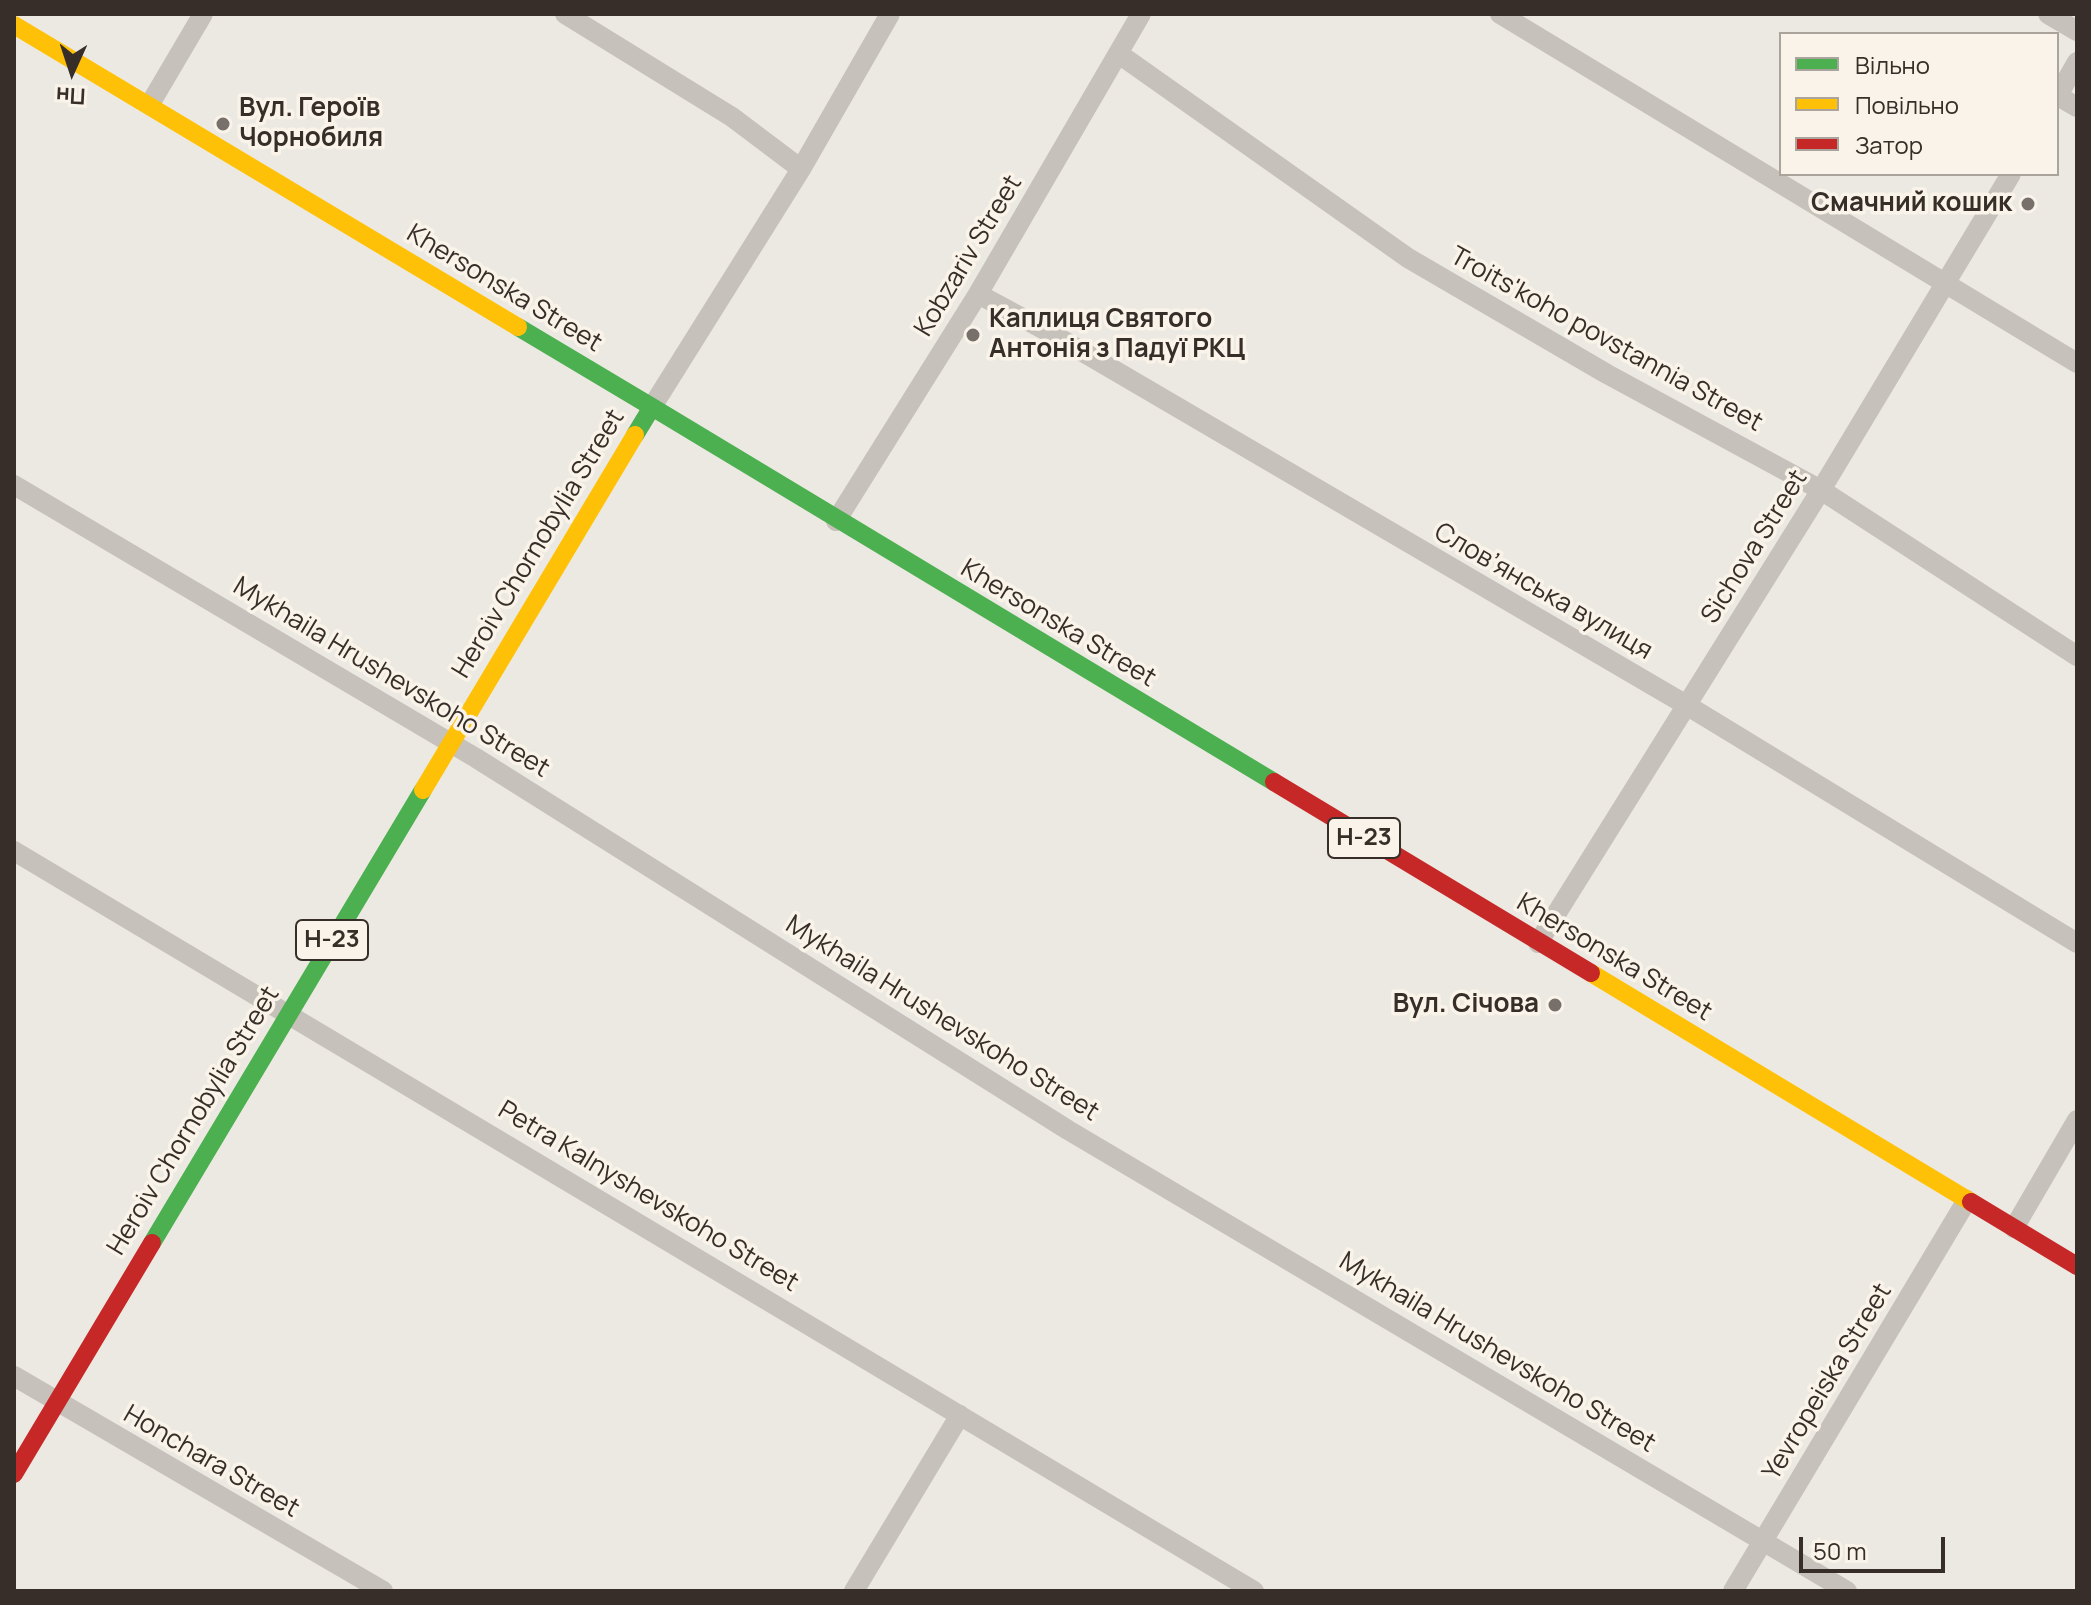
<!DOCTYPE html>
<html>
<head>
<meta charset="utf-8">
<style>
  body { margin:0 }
  #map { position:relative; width:2091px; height:1605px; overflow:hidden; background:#ece9e2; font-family:Manrope,sans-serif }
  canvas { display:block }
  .frame { position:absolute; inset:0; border:16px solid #372e29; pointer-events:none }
  .legend { position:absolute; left:1779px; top:32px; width:280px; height:144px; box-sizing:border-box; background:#f9f3e9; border:2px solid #aba49c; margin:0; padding:10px 14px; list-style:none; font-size:24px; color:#372e29 }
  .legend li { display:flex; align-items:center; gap:16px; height:40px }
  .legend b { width:40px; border:2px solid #aba49c }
  .north { position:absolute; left:32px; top:32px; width:80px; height:80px; -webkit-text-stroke:6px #f9f3e9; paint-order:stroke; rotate:183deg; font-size:22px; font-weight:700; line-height:32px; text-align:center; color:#372e29 }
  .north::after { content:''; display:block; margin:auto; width:28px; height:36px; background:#372e29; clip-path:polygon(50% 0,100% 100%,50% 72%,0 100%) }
  .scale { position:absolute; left:1799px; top:1537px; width:146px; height:36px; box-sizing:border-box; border:4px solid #372e29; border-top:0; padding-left:10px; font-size:24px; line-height:28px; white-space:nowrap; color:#372e29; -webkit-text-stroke:6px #f9f3e9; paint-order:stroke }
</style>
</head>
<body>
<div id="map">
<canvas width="2091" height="1605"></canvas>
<div class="frame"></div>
<ul class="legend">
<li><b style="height:10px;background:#4caf50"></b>Вільно</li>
<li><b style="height:10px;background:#ffc107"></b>Повільно</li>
<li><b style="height:10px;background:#c62828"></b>Затор</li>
</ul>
<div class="north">Пн</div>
<div class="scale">50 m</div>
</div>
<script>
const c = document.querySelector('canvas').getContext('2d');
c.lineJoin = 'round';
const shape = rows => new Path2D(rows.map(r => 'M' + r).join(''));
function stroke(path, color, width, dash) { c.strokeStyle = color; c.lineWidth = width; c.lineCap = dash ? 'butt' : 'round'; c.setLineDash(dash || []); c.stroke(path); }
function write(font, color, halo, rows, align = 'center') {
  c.font = font + ' Manrope,sans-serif'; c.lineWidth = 7; c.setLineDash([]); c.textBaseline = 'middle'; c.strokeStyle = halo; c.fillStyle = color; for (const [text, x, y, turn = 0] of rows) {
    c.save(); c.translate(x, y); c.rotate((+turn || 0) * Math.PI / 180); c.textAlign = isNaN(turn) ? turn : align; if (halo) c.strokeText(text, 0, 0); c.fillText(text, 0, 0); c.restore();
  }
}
stroke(shape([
  [565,14,732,117,801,169],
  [1500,14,2077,363],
  [2048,14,2077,31],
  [1119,54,1408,258,1607,374,1821,490,2077,656],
  [2058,96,2077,107],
  [2057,97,2077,62],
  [150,104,203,14],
  [978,294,1054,335,1688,706,2077,943],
  [652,407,801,169,890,14],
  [14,485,476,758,1068,1130,1847,1591],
  [836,521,978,294,1141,14],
  [14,851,1254,1591],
  [1538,943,1821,490,2011,174],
  [2014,1228,2077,1120],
  [14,1376,383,1591],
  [854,1591,960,1415],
  [1733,1591,1967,1200]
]), '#c6c1ba', 20);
stroke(shape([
  [518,327,652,407],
  [635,435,652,407,1274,782],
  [152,1243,423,790]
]), '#4caf50', 18);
stroke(shape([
  [14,25,518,327],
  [423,790,635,435],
  [1591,973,1971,1202]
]), '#ffc107', 18);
stroke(shape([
  [1274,782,1591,973],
  [1971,1202,2077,1266],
  [14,1474,152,1243]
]), '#c62828', 18);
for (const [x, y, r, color] of [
  [223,124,8,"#766f6a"],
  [2028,204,8,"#766f6a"],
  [973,335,8,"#766f6a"],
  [1555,1005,8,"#766f6a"]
]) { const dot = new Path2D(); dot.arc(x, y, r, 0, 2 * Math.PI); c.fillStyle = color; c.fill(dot); stroke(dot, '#f9f3e9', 3); }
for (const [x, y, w] of [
  [1364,838,72],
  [332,940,72]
]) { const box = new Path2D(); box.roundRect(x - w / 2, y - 20, w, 40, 6); c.fillStyle = '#f9f3e9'; c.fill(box); stroke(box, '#372e29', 2); }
write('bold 24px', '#372e29', null, [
  ["Н-23",1364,838],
  ["Н-23",332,940]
]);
write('bold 26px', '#372e29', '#f9f3e9', [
  ["Вул. Героїв",239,109],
  ["Чорнобиля",239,139],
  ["Смачний кошик",2012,204,"right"],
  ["Каплиця Святого",989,320],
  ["Антонія з Падуї РКЦ",989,350],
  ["Вул. Січова",1539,1005,"right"]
], 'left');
write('26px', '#372e29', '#f9f3e9', [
  ["Kobzariv Street",969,256,-59],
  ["Khersonska Street",504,289,31],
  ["Troits'koho povstannia Street",1606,340,29],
  ["Heroiv Chornobylia Street",539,544,-59],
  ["Sichova Street",1755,547,-58],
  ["Словʼянська вулиця",1543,592,30],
  ["Khersonska Street",1058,624,31],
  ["Mykhaila Hrushevskoho Street",391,678,31],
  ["Khersonska Street",1614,958,31],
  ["Mykhaila Hrushevskoho Street",942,1019,32],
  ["Heroiv Chornobylia Street",194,1121,-59],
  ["Petra Kalnyshevskoho Street",648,1197,31],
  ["Mykhaila Hrushevskoho Street",1497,1353,31],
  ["Yevropeiska Street",1828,1382,-59],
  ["Honchara Street",211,1462,30]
]);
</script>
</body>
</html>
